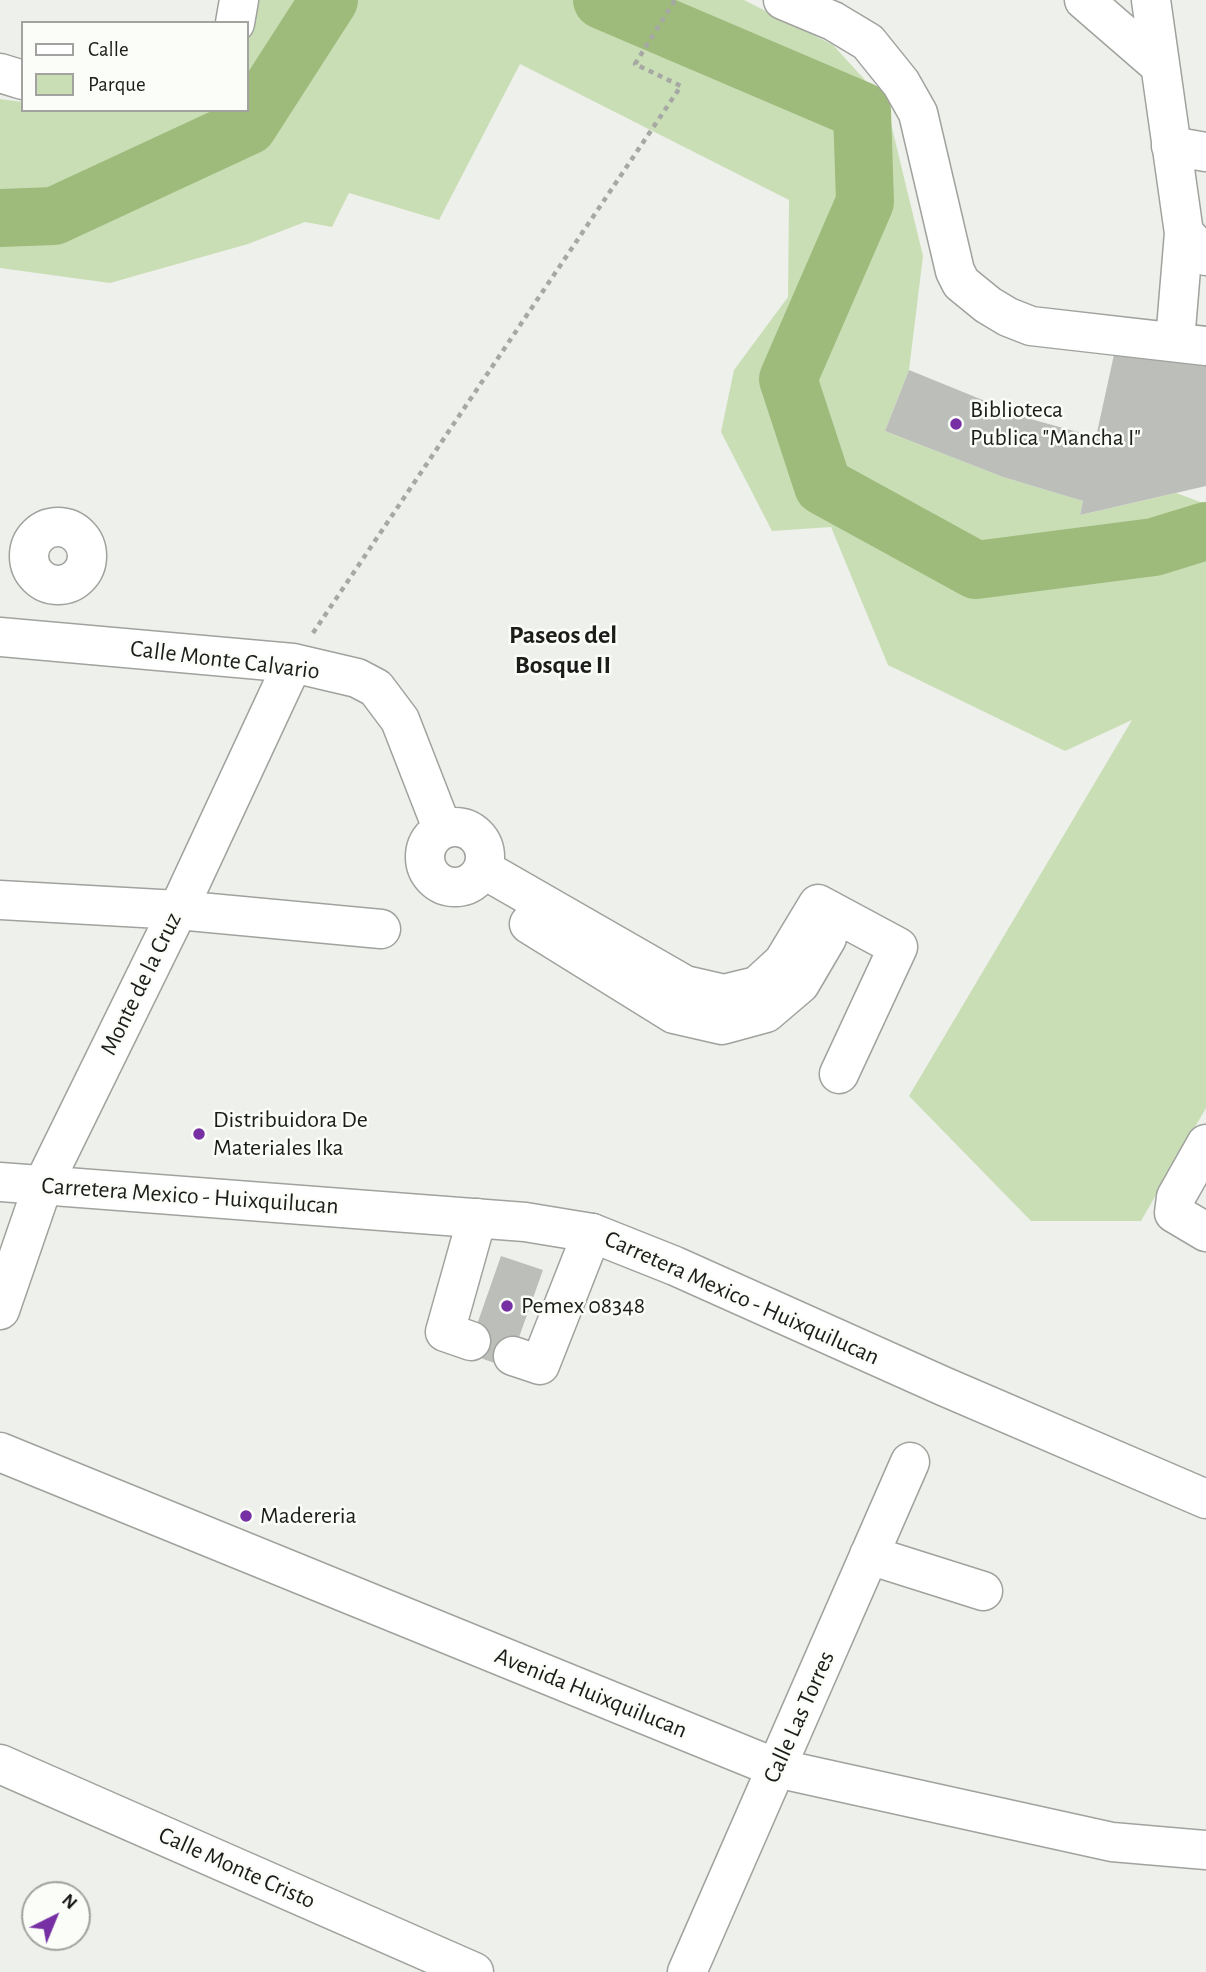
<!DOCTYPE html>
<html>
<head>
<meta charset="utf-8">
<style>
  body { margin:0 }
  #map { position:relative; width:1206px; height:1972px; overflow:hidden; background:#eef0eb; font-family:"Alegreya Sans",sans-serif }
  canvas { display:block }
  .legend { position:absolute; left:21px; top:21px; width:228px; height:91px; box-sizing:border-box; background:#fbfdf9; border:2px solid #a2a3a0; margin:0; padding:9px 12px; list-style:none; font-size:21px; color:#1c1c1b }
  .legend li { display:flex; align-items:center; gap:14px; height:35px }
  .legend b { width:35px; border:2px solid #a2a3a0 }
  .north { position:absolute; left:21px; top:1881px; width:70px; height:70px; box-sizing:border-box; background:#fbfdf9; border:2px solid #a2a3a0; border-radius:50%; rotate:43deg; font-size:19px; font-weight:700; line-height:28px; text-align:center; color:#1c1c1b }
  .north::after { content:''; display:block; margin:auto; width:24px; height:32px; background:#7630a4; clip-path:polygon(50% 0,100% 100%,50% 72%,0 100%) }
</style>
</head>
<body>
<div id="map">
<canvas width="1206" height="1972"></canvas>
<ul class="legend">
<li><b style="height:9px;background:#fff"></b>Calle</li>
<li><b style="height:19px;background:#cadeb6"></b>Parque</li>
</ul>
<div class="north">N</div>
</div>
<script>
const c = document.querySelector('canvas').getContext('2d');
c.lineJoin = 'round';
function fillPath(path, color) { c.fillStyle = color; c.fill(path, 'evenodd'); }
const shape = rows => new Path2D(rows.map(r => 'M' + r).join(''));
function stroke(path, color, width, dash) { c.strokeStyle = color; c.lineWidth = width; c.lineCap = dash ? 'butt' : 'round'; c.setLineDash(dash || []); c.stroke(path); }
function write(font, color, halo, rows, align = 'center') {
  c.font = font + ' "Alegreya Sans",sans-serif'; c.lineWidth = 5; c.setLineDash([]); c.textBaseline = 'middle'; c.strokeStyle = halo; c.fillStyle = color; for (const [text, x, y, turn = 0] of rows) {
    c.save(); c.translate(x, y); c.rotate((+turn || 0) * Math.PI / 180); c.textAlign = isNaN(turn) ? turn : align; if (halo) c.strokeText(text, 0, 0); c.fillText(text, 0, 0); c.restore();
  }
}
fillPath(shape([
  [252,0,744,0,833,45,886,103,923,256,909,370,885,431,1003,477,1083,501,1080,515,1176,493,1206,504,1206,1108,1141,1221,1031,1221,909,1096,1132,720,1065,751,888,665,831,527,772,531,721,432,734,370,788,297,789,200,520,64,439,220,349,193,332,227,305,222,248,244,110,283,0,268,0,99,23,102,23,110,247,110,247,23]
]), '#cadeb6');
stroke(shape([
  [602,0,862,111,865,202,788,379,823,486,976,570,1154,547,1206,531],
  [0,218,54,216,248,126,329,0]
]), '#9ebb7c', 58);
fillPath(shape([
  [1115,350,1206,362,1206,486,1080,515,1083,501,1003,477,885,431,909,370,1027,418,1096,437],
  [501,1256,543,1270,508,1368,467,1353]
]), '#bcbeba');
const minor = shape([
  [783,0,833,21,868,42,901,83,918,113,955,271,961,283,988,305,1008,317,1031,326,1206,346],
  [1084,0,1159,65],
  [1151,0,1184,233,1206,256],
  [235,23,239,0],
  [0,73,23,80],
  [1171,146,1206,152],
  [1175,341,1184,233],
  '29 556a29 29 0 1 1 58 0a29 29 0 1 1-58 0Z',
  [0,637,293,663,357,678,376,688,400,720,442,828],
  '425 857a30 30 0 1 1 60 0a30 30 0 1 1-60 0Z',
  [483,869,685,985,724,994,757,986,783,962,818,904,898,947,839,1074],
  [0,900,178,910,381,929],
  [529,924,674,1014,722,1025,766,1013,800,984,827,938],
  [1206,1144,1176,1197,1174,1213,1206,1232],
  [0,1310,43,1185,178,910,293,663],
  [471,1341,445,1332,477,1218],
  [513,1356,540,1365,592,1233],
  [0,1452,776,1768,1112,1842,1206,1850],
  [869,1555,983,1591],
  [0,1764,474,1972],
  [687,1972,910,1462]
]);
const major = shape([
  [0,1182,525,1222,592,1233,675,1266,943,1386,1206,1499]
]);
stroke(minor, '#a0a29e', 41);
stroke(major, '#a0a29e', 41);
stroke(shape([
  [313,633,681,86,635,64,675,0]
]), '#a6a8a4', 4.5, [5, 5]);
stroke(minor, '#fff', 38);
stroke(major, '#fff', 38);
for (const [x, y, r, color] of [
  [956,424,7,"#7630a4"],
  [199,1134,7,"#7630a4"],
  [507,1306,7,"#7630a4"],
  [246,1516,7,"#7630a4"]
]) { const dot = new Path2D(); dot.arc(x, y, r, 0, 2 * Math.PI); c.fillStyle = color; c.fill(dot); stroke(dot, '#fbfdf9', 2.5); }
write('24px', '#1c1c1b', '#fbfdf9', [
  ["Biblioteca",970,410],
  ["Publica \"Mancha I\"",970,438],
  ["Distribuidora De",213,1120],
  ["Materiales Ika",213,1148],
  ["Pemex 08348",521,1306],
  ["Madereria",260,1516]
], 'left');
write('24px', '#1c1c1b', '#fbfdf9', [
  ["Calle Monte Calvario",225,660,7],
  ["Monte de la Cruz",141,984,-64],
  ["Carretera Mexico - Huixquilucan",190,1196,4],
  ["Carretera Mexico - Huixquilucan",742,1298,24],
  ["Avenida Huixquilucan",591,1693,22],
  ["Calle Las Torres",799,1717,-66],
  ["Calle Monte Cristo",237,1868,24]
]);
write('bold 26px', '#1c1c1b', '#fbfdf9', [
  ["Paseos del",563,635],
  ["Bosque II",563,665]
]);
</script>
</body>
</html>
